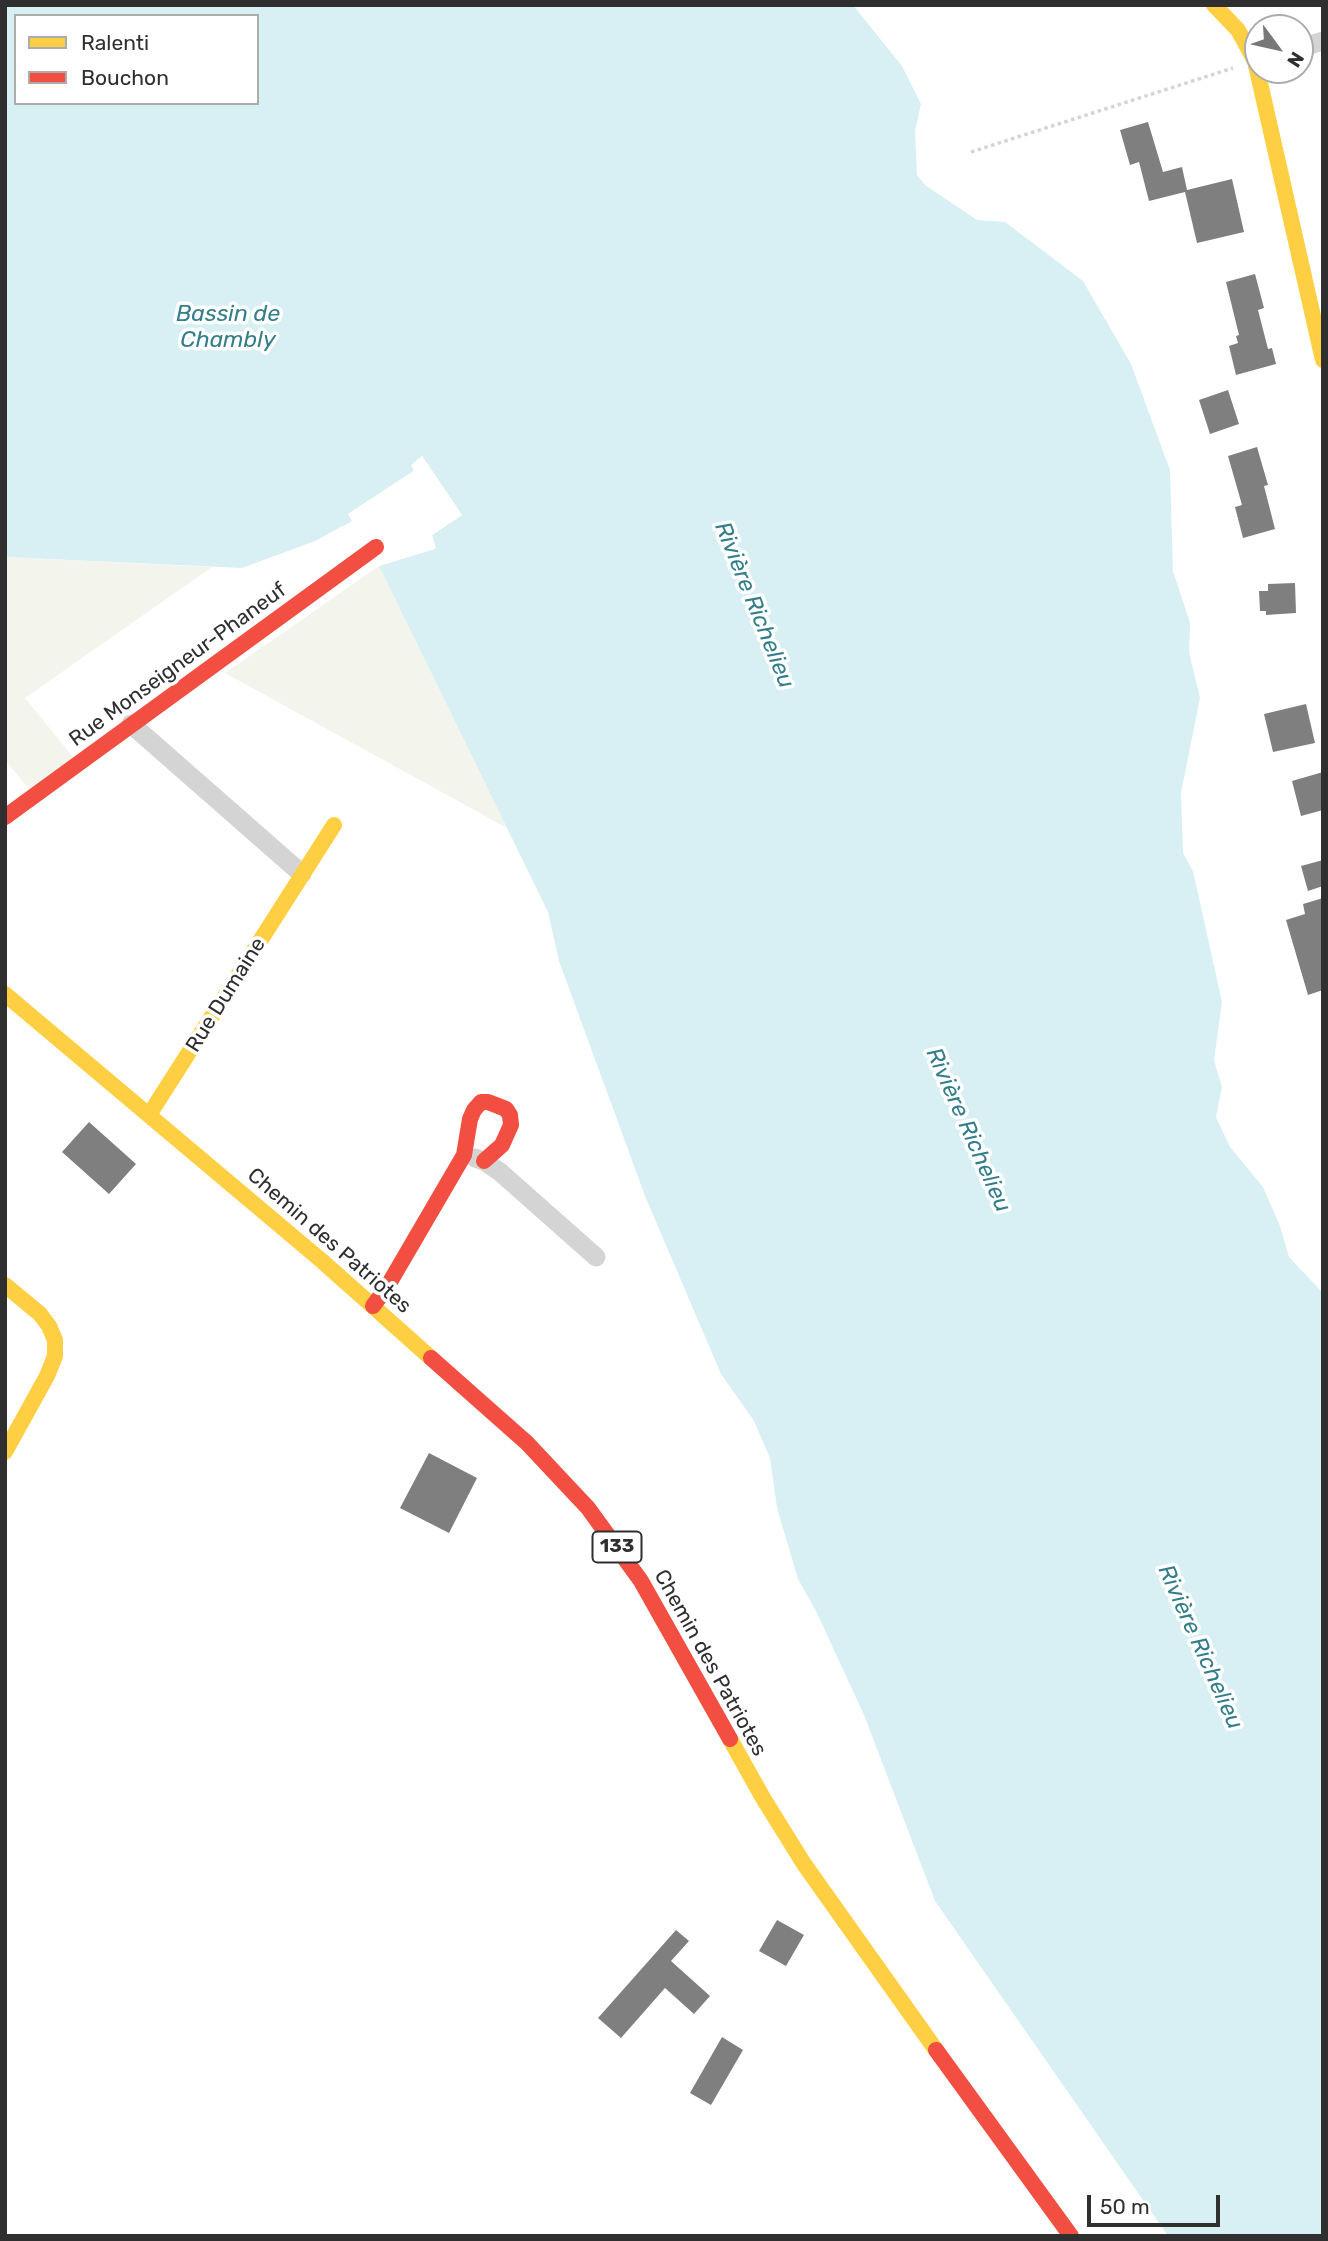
<!DOCTYPE html>
<html>
<head>
<meta charset="utf-8">
<style>
  body { margin:0 }
  #map { position:relative; width:1328px; height:2241px; overflow:hidden; background:#fff; font-family:Rubik,sans-serif }
  canvas { display:block }
  .frame { position:absolute; inset:0; border:7px solid #2f2f2f; pointer-events:none }
  .legend { position:absolute; left:14px; top:14px; width:245px; height:91px; box-sizing:border-box; background:#fff; border:2px solid #acacac; margin:0; padding:9px 12px; list-style:none; font-size:21px; color:#2f2f2f }
  .legend li { display:flex; align-items:center; gap:14px; height:35px }
  .legend b { width:35px; border:2px solid #acacac }
  .north { position:absolute; left:1244px; top:14px; width:70px; height:70px; box-sizing:border-box; background:#fff; border:2px solid #acacac; border-radius:50%; rotate:123deg; font-size:19px; font-weight:700; line-height:28px; text-align:center; color:#2f2f2f }
  .north::after { content:''; display:block; margin:auto; width:24px; height:32px; background:#787878; clip-path:polygon(50% 0,100% 100%,50% 72%,0 100%) }
  .scale { position:absolute; left:1087px; top:2195px; width:133px; height:32px; box-sizing:border-box; border:4px solid #2f2f2f; border-top:0; padding-left:9px; font-size:21px; line-height:24px; white-space:nowrap; color:#2f2f2f; -webkit-text-stroke:5px #fff; paint-order:stroke }
</style>
</head>
<body>
<div id="map">
<canvas width="1328" height="2241"></canvas>
<div class="frame"></div>
<ul class="legend">
<li><b style="height:9px;background:#ffcf43"></b>Ralenti</li>
<li><b style="height:9px;background:#f24e42"></b>Bouchon</li>
</ul>
<div class="north">N</div>
<div class="scale">50 m</div>
</div>
<script>
const c = document.querySelector('canvas').getContext('2d');
c.lineJoin = 'round';
function fillPath(path, color) { c.fillStyle = color; c.fill(path, 'evenodd'); }
const shape = rows => new Path2D(rows.map(r => 'M' + r).join(''));
function stroke(path, color, width, dash) { c.strokeStyle = color; c.lineWidth = width; c.lineCap = dash ? 'butt' : 'round'; c.setLineDash(dash || []); c.stroke(path); }
function write(font, color, halo, rows, align = 'center') {
  c.font = font + ' Rubik,sans-serif'; c.lineWidth = 7; c.setLineDash([]); c.textBaseline = 'middle'; c.strokeStyle = halo; c.fillStyle = color; for (const [text, x, y, turn = 0] of rows) {
    c.save(); c.translate(x, y); c.rotate((+turn || 0) * Math.PI / 180); c.textAlign = isNaN(turn) ? turn : align; if (halo) c.strokeText(text, 0, 0); c.fillText(text, 0, 0); c.restore();
  }
}
fillPath(shape([
  [5,557,212,567,25,698,74,758,30,790,5,760],
  [379,566,507,828,225,673]
]), '#f3f5ec');
fillPath(shape([
  [5,5,853,5,902,66,921,104,915,131,917,175,925,185,977,220,1005,222,1083,281,1131,364,1170,470,1173,571,1190,623,1189,652,1200,698,1181,793,1183,853,1193,871,1222,1002,1214,1060,1222,1087,1216,1117,1230,1147,1263,1187,1280,1226,1289,1257,1323,1293,1323,2236,1168,2236,935,1901,864,1715,816,1611,798,1579,777,1508,770,1458,754,1421,721,1374,645,1196,559,961,548,912,379,566,435,549,432,535,462,515,422,456,412,465,415,470,348,514,352,521,315,541,242,568,5,557],
  [16,16,257,16,257,103,16,103]
]), '#d8f0f3');
fillPath(shape([
  [422,456,462,515,432,535,436,548,379,566,377,562,431,546,429,533,458,514,421,461,416,466,418,470,417,473,353,516,355,521,354,524,352,521,348,514,414,471,411,465]
]), '#fff');
fillPath(shape([
  [1148,122,1163,172,1182,167,1187,190,1232,179,1244,232,1197,243,1185,192,1149,201,1139,162,1130,165,1120,130],
  [1255,274,1264,308,1258,310,1268,349,1272,348,1276,364,1236,375,1229,346,1238,343,1236,336,1239,335,1226,282],
  [1228,390,1239,424,1210,434,1199,400],
  [1257,447,1268,485,1264,486,1275,529,1243,538,1235,507,1242,505,1228,456],
  [1295,583,1296,613,1266,615,1266,611,1260,611,1259,591,1268,591,1268,584],
  [1306,704,1315,743,1273,752,1264,714],
  [1323,772,1323,810,1301,816,1292,781],
  [1323,860,1323,886,1308,891,1301,866],
  [1323,898,1323,990,1308,995,1286,920,1305,914,1303,904],
  [89,1122,136,1164,109,1194,62,1152],
  [429,1453,477,1478,449,1533,400,1508],
  [777,1920,804,1935,786,1966,759,1951],
  [676,1930,689,1941,671,1961,710,1996,694,2014,665,1988,621,2038,598,2018],
  [722,2037,743,2050,711,2105,690,2093]
]), '#7f7f7f');
stroke(shape([
  [971,152,1233,68]
]), '#d4d4d4', 3.5, [3.5, 3.5]);
stroke(shape([
  [1300,48,1323,41],
  [131,724,302,874],
  [475,1158,484,1161,500,1172,596,1257]
]), '#d4d4d4', 19);
stroke(shape([
  [1214,5,1238,30,1255,61,1323,360],
  [5,994,322,1261,431,1358],
  [149,1115,334,825],
  [5,1285,40,1314,49,1326,55,1340,55,1356,47,1376,5,1452],
  [730,1739,763,1798,804,1864,936,2050]
]), '#ffcf43', 16);
stroke(shape([
  [5,817,376,547],
  [373,1306,387,1287,464,1155,470,1119,474,1110,481,1102,488,1102,506,1109,510,1115,511,1125,502,1145,484,1161],
  [431,1358,527,1443,588,1508,641,1581,730,1739],
  [936,2050,1071,2236]
]), '#f24e42', 16);
for (const [x, y, w] of [
  [617,1547,49]
]) { const box = new Path2D(); box.roundRect(x - w / 2, y - 15.5, w, 31, 5); c.fillStyle = '#fff'; c.fill(box); stroke(box, '#2f2f2f', 2); }
write('bold 19px', '#2f2f2f', null, [
  ["133",617,1547]
]);
write('21px', '#2f2f2f', '#fff', [
  ["Rue Monseigneur-Phaneuf",178,665,-36],
  ["Rue Dumaine",226,995,-58],
  ["Chemin des Patriotes",329,1241,41],
  ["Chemin des Patriotes",710,1663,61]
]);
write('italic 23px', '#337e8a', '#fff', [
  ["Bassin de",228,314],
  ["Chambly",228,340],
  ["Rivière Richelieu",754,605,68],
  ["Rivière Richelieu",968,1130,66],
  ["Rivière Richelieu",1200,1647,66]
]);
</script>
</body>
</html>
